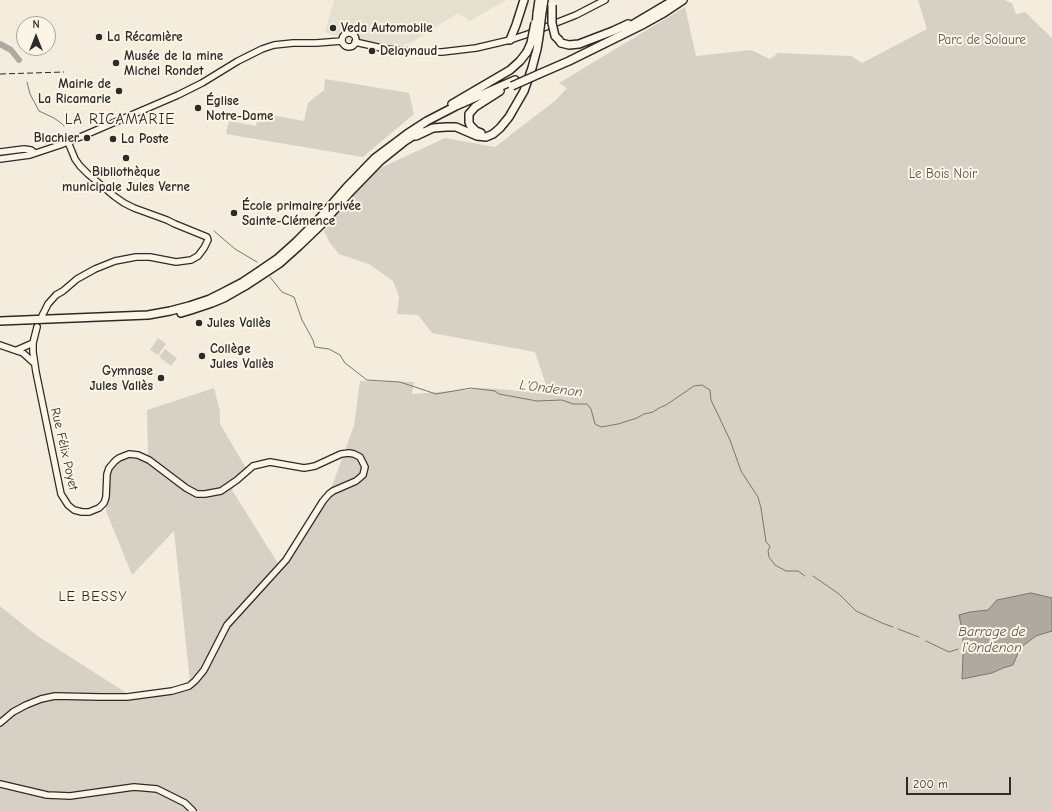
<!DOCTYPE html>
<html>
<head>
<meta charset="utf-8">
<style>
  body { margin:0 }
  #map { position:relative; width:1052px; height:811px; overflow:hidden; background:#f4edde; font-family:"Comic Neue",sans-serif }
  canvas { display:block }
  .north { position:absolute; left:16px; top:16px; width:40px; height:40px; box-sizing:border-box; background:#fcf5e5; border:1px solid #a8a49b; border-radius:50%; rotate:0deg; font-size:11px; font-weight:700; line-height:16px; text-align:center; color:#2b2b2b }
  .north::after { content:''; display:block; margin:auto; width:14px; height:18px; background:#2b2b2b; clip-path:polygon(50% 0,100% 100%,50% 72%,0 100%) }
  .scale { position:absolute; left:906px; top:777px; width:105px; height:18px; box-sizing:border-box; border:2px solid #2b2b2b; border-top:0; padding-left:5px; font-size:12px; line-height:14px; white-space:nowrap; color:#2b2b2b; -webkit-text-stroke:3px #fcf5e5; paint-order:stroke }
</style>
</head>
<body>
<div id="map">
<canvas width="1052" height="811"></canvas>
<div class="north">N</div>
<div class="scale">200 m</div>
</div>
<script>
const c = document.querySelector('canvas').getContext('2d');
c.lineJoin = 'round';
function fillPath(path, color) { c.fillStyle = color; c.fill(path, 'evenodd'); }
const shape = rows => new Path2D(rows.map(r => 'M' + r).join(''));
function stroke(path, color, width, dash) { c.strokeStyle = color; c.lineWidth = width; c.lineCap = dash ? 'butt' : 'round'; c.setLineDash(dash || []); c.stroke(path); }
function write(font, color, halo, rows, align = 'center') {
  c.font = font + ' "Comic Neue",sans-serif'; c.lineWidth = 4; c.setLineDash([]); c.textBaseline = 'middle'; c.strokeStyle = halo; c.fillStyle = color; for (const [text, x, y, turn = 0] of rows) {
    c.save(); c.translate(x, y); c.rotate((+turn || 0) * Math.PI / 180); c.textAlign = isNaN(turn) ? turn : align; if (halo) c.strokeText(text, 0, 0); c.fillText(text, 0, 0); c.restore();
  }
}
fillPath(shape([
  [334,0,506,0,470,21,458,13,410,43,400,46,356,42,348,41,338,36,325,32]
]), '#e5dfd0');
fillPath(shape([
  [918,0,1004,0,1012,3,1016,14,1025,12,1052,38,1052,811,0,811,0,606,36,635,128,694,167,689,190,682,174,531,132,575,106,511,110,471,115,464,123,458,135,457,142,461,148,456,147,410,214,388,220,411,220,424,246,468,232,490,279,565,323,497,330,491,354,426,360,381,414,382,412,394,488,388,542,393,547,388,535,352,432,333,418,315,397,314,399,297,393,281,369,264,339,254,330,243,324,231,332,223,318,213,352,190,344,185,445,138,495,147,556,100,567,88,559,83,685,7,696,56,751,50,770,59,778,53,851,56,862,63,927,29],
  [325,79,409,93,414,114,363,157,226,134,229,121,256,126,258,116,260,113,304,121,308,103,324,90],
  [158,338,166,344,158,355,150,350],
  [165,349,177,358,171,366,159,357]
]), '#d6d1c4');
const water = shape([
  [1031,593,1052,598,1052,631,1036,636,1020,648,1013,665,1003,668,992,673,962,679,963,655,963,634,959,615,970,612,988,610,997,600,1031,593]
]);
fillPath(water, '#afaaa0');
stroke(water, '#7a7771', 1);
stroke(shape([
  [27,82,30,94,39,111,54,118,61,123,64,126],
  [214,231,235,249,257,262],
  [270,277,282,292,294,297,302,320,313,340,315,347,329,349,340,355,345,363,367,380,400,382,436,394,471,388,495,391,499,394,537,401,562,400,573,404,587,404,591,409,595,424,601,427,618,424,637,418,644,414,653,412,659,408,666,405,694,386,702,385,710,390,711,400,730,440,741,471,758,497,761,508,766,542,770,546,768,551,769,557,775,565,786,571,798,571,805,576],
  [813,576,839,594,856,611,882,623,893,627],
  [898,629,919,637],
  [926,641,949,652,958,649]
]), '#7a7771', 1);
stroke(shape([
  [0,44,11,50,19,60]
]), '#afaaa0', 6);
const secondary = shape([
  '342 40a7 7 0 1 1 14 0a7 7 0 1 1-14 0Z',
  [355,42,386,49,422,52,442,52,476,48,510,40,528,34,576,15,605,0],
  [0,152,24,149,31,150,35,153],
  [0,159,30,155,60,145,85,135,178,95,202,83,238,61,262,49,274,45,293,43,316,43,342,41],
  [42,316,48,304,56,295,63,291,77,279,95,269,115,261,136,257,150,257,176,262,191,260,198,256,204,248,208,240,207,237,175,224,167,220,134,208,124,203,114,196,88,174,80,166,75,159,68,142],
  [0,345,23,353,34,363],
  [17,350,33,343],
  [0,723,13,712,26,705,41,699,55,696,100,697,127,697,172,691,189,686,195,681,204,670,227,625,286,560,323,501,329,494,333,491,356,481,363,475,365,467,360,457,354,454,349,453,341,454,315,466,310,467,304,468,270,462,253,466,237,480,221,491,205,494,197,494,186,488,149,460,138,455,129,454,119,458,115,461,109,468,107,474,106,497,104,503,99,508,89,512,82,512,74,510,68,505,61,494,36,372,33,352,33,343,37,327],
  [0,784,47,795,70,796,134,787,157,789,185,803,193,811]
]);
const highway = shape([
  [542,12,544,0],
  [537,14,539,0],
  [625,29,674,0],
  [510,40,516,25,524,0],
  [559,40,561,43,569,45,579,44,613,31,628,24],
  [539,74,569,61,644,24,662,14,683,0],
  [452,104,510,70,520,61,527,52],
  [481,133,476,131,470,125,469,122,469,114,475,107,500,91],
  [416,136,433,128,446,127,456,127,477,136,486,137,493,134,500,128,509,117,524,91,532,68,537,49],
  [181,313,191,310,212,303,224,298,245,286,280,263,299,246,322,224,350,192,380,161,405,141,421,131],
  [0,321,148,315,170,311,189,306,210,299,222,293,243,282,258,272,277,259,296,242,318,220,346,188,375,158,407,134,427,121,456,106,515,80]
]);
stroke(secondary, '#2b2b2b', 8);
stroke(highway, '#2b2b2b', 10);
stroke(secondary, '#fcf5e5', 5.5);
stroke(highway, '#fcf5e5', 7);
stroke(shape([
  [0,74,64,72]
]), '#2b2b2b', 1, [6, 3]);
const highwayBridge = shape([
  [552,5,552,23,555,36,559,40],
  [536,27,537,14],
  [537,49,539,37,542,12],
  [527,52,531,43,535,23],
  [512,86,539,74]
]);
stroke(highwayBridge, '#2b2b2b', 10, []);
stroke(highwayBridge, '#fcf5e5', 7);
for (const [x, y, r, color] of [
  [333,28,4,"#2b2b2b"],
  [99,37,4,"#2b2b2b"],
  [372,51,4,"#2b2b2b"],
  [116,63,4,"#2b2b2b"],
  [119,91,4,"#2b2b2b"],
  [198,108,4,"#2b2b2b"],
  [87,138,4,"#2b2b2b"],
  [113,139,4,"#2b2b2b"],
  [126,158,4,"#2b2b2b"],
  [234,213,4,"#2b2b2b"],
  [199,323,4,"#2b2b2b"],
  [202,356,4,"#2b2b2b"],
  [161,378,4,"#2b2b2b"]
]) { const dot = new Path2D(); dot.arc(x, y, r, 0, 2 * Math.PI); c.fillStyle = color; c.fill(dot); stroke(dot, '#fcf5e5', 1.5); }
write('bold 13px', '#2b2b2b', '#fcf5e5', [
  ["Veda Automobile",341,28],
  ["La Récamière",107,37],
  ["Delaynaud",380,51],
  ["Musée de la mine",124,56],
  ["Michel Rondet",124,71],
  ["Mairie de",111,84,"right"],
  ["La Ricamarie",111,99,"right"],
  ["Église",206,101],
  ["Notre-Dame",206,116],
  ["Blachier",79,138,"right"],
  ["La Poste",121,139],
  ["Bibliothèque",126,172,"center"],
  ["municipale Jules Verne",126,187,"center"],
  ["École primaire privée",242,206],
  ["Sainte-Clémence",242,221],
  ["Jules Vallès",207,323],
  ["Collège",210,349],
  ["Jules Vallès",210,364],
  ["Gymnase",153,371,"right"],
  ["Jules Vallès",153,386,"right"]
], 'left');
write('13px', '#565451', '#fcf5e5', [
  ["Parc de Solaure",982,40],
  ["Le Bois Noir",943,174]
]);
write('13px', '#2b2b2b', '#fcf5e5', [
  ["Rue Félix Poyet",64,449,77]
]);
write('italic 14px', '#595754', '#fcf5e5', [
  ["L'Ondenon",551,389,7],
  ["Barrage de",992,632],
  ["l'Ondenon",992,648]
]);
c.letterSpacing = '1px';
write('14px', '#2b2b2b', '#fcf5e5', [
  ["LE BESSY",93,597]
]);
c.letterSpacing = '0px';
c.letterSpacing = '1px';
write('15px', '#2b2b2b', '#fcf5e5', [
  ["LA RICAMARIE",120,120]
]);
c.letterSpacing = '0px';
</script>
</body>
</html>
